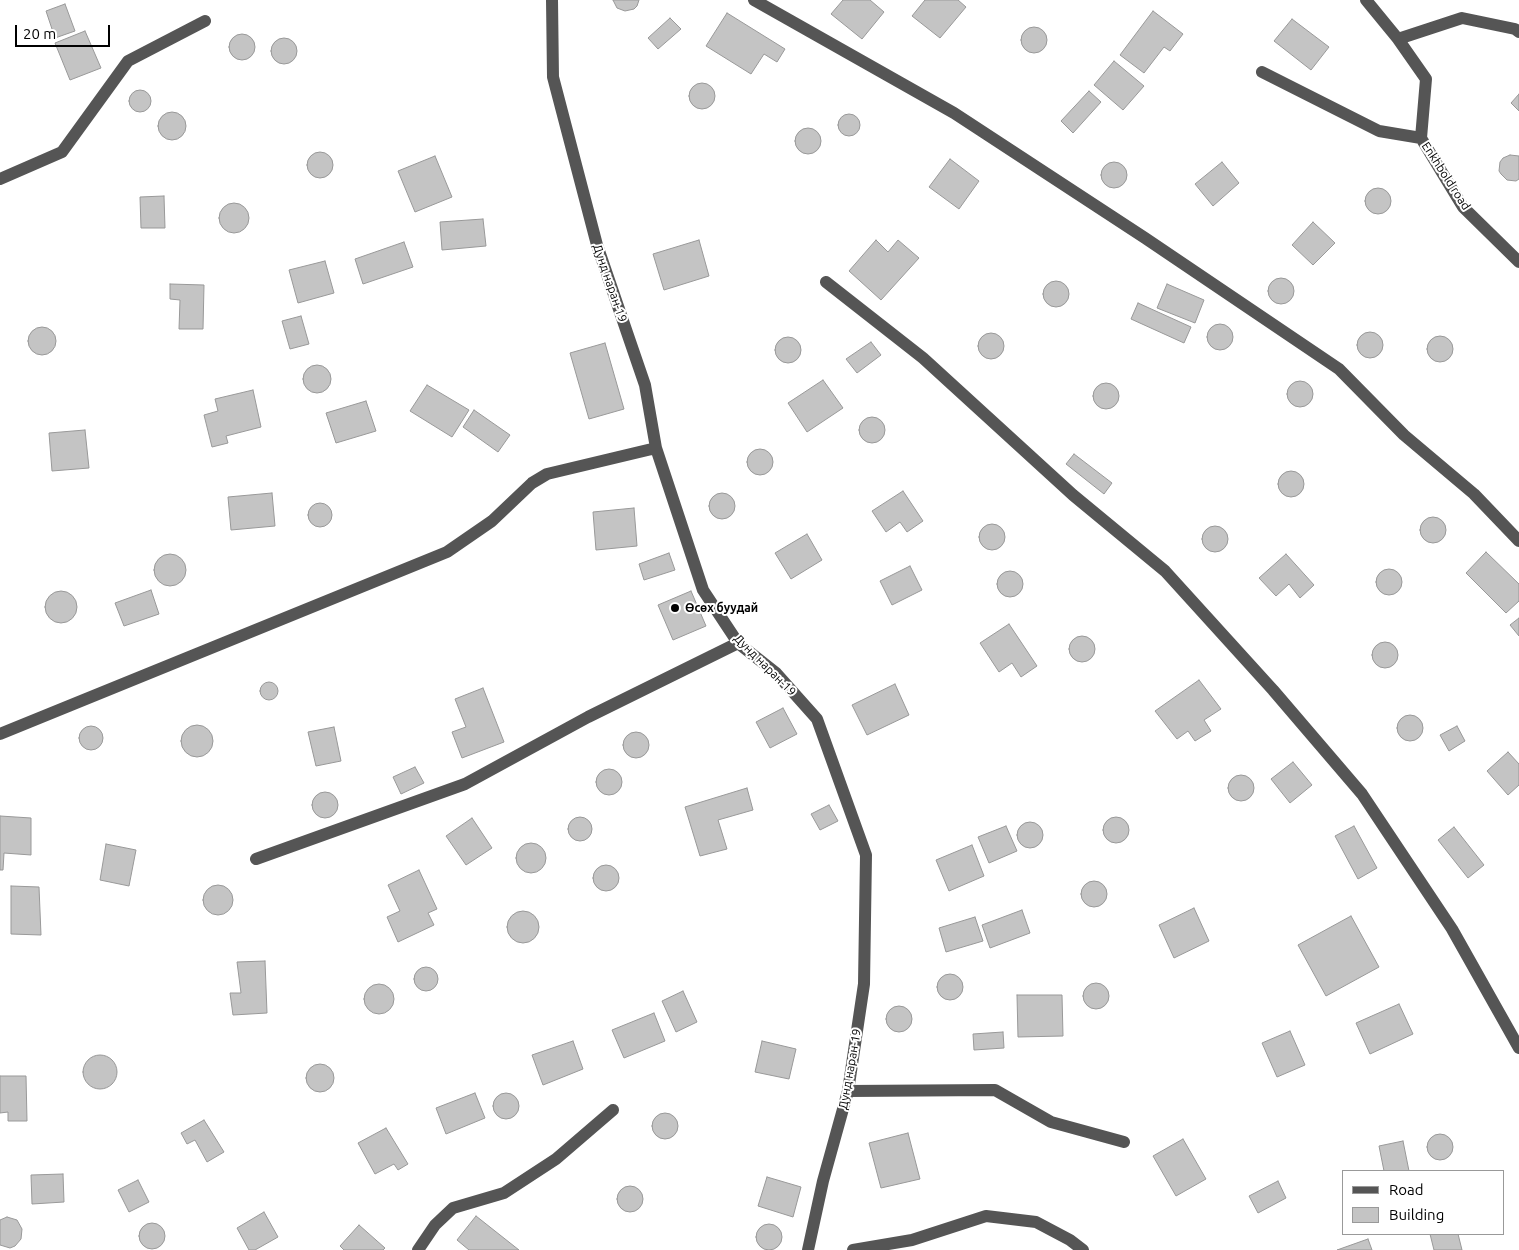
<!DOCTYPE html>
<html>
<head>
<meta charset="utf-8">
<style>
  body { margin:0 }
  #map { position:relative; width:1519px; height:1250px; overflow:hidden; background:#fff; font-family:Ubuntu,sans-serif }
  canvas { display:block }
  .legend { position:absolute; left:1342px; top:1170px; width:162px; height:65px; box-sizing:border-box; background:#fff; border:1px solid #999; margin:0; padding:6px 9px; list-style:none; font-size:15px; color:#000 }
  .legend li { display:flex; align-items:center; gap:10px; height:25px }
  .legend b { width:25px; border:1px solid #999 }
  .scale { position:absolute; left:15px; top:25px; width:95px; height:22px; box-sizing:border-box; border:2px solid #000; border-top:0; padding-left:6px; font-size:15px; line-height:18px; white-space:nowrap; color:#000; -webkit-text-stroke:4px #fff; paint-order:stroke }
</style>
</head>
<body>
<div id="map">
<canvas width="1519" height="1250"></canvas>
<ul class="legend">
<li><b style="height:6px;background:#555"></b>Road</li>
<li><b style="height:14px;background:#c4c4c4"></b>Building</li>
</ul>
<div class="scale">20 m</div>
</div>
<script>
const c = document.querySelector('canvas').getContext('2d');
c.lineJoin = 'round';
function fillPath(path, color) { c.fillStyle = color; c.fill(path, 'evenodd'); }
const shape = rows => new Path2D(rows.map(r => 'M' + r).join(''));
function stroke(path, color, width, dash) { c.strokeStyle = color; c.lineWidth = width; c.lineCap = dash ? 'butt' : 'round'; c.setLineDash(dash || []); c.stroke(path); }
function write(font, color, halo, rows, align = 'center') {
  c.font = font + ' Ubuntu,sans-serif'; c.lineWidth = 4; c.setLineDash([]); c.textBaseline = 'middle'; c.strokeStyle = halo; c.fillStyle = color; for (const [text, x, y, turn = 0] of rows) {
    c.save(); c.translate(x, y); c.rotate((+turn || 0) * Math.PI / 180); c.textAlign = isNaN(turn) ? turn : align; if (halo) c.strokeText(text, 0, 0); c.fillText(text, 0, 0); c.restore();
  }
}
const building = shape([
  [613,0,639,0,637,6,634,9,625,11,617,8,613,0],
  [843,0,870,0,884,12,862,39,831,14,843,0],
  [925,0,958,0,966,7,940,38,912,16,925,0],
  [65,4,75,31,55,38,46,11,65,4],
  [1153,11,1183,34,1170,51,1164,47,1144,73,1120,55,1153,11],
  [727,13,785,49,777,62,764,54,751,74,706,46,727,13],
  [670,18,681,29,658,49,648,38,670,18],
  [1292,19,1329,47,1311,70,1274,41,1292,19],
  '1021 40a13 13 0 1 1 26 0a13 13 0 1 1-26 0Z',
  [85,31,101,68,70,80,55,43,85,31],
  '229 47a13 13 0 1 1 26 0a13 13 0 1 1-26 0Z',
  '271 51a13 13 0 1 1 26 0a13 13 0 1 1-26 0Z',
  [1114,61,1144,86,1123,110,1094,85,1114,61],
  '689 96a13 13 0 1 1 26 0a13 13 0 1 1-26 0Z',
  '129 101a11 11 0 1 1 22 0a11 11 0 1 1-22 0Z',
  [1089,91,1101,102,1073,133,1061,121,1089,91],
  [1519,94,1519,111,1511,103,1519,94],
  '158 126a14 14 0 1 1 28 0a14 14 0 1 1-28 0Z',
  '838 125a11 11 0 1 1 22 0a11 11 0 1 1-22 0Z',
  '795 141a13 13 0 1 1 26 0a13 13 0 1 1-26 0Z',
  '307 165a13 13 0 1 1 26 0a13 13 0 1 1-26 0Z',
  [1510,155,1519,156,1519,179,1516,181,1507,180,1501,174,1499,171,1500,162,1503,158,1510,155],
  [435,156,452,197,415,212,398,171,435,156],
  [950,159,979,181,959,209,929,187,950,159],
  '1101 175a13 13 0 1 1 26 0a13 13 0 1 1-26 0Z',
  [1222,162,1239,183,1213,206,1195,184,1222,162],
  '1365 201a13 13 0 1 1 26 0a13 13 0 1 1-26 0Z',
  [164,196,165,228,141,228,140,197,164,196],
  '219 218a15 15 0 1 1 30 0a15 15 0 1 1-30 0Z',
  [483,219,486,246,442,250,440,222,483,219],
  [1313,222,1335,243,1313,265,1292,245,1313,222],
  [699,240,709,276,664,290,653,254,699,240],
  [876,240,888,252,898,240,919,258,881,300,849,271,876,240],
  [404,242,413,267,363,284,355,259,404,242],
  [325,261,334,293,298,303,289,270,325,261],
  '1268 291a13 13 0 1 1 26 0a13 13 0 1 1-26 0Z',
  '1043 294a13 13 0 1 1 26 0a13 13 0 1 1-26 0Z',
  [170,284,204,285,203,329,179,329,180,300,170,299,170,284],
  [1167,284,1204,300,1195,323,1157,308,1167,284],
  [1138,303,1191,327,1184,343,1131,319,1138,303],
  [301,316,309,344,290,349,282,321,301,316],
  '1207 337a13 13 0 1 1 26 0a13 13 0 1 1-26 0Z',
  '28 341a14 14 0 1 1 28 0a14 14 0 1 1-28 0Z',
  '1357 345a13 13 0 1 1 26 0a13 13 0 1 1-26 0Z',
  '978 346a13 13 0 1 1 26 0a13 13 0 1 1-26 0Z',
  '1427 349a13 13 0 1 1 26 0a13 13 0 1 1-26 0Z',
  '775 350a13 13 0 1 1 26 0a13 13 0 1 1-26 0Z',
  [871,342,881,355,857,373,846,359,871,342],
  [605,343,624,409,589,419,570,353,605,343],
  '303 379a14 14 0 1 1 28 0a14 14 0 1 1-28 0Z',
  [823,380,843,408,807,432,788,403,823,380],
  '1287 394a13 13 0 1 1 26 0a13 13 0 1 1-26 0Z',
  '1093 396a13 13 0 1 1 26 0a13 13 0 1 1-26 0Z',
  [427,385,469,410,452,437,410,411,427,385],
  [253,390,261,427,226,436,228,443,212,447,204,415,218,411,215,399,253,390],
  [366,401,376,431,336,443,326,413,366,401],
  [474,410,510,435,498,452,463,427,474,410],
  '859 430a13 13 0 1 1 26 0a13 13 0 1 1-26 0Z',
  [85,430,89,468,52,471,49,433,85,430],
  '747 462a13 13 0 1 1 26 0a13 13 0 1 1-26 0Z',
  [1074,454,1112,483,1104,494,1066,464,1074,454],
  '1278 484a13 13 0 1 1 26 0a13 13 0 1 1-26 0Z',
  [903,491,923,521,907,532,900,522,886,532,872,511,903,491],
  [272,493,275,526,231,530,228,497,272,493],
  '709 506a13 13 0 1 1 26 0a13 13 0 1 1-26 0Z',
  '308 515a12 12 0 1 1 24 0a12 12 0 1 1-24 0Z',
  [634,508,637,546,596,550,593,512,634,508],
  '1420 530a13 13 0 1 1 26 0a13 13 0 1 1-26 0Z',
  '979 537a13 13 0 1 1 26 0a13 13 0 1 1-26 0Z',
  '1202 539a13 13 0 1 1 26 0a13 13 0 1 1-26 0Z',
  [807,534,822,560,791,579,775,553,807,534],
  [1486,552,1519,584,1519,601,1506,613,1466,573,1486,552],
  [669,553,675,570,644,580,639,564,669,553],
  '154 570a16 16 0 1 1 32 0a16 16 0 1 1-32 0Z',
  [1286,554,1314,585,1300,598,1289,584,1276,596,1259,578,1286,554],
  [910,566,922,590,892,605,880,581,910,566],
  '1376 582a13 13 0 1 1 26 0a13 13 0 1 1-26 0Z',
  '997 584a13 13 0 1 1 26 0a13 13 0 1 1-26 0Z',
  [151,590,159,614,124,626,115,603,151,590],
  '45 607a16 16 0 1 1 32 0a16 16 0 1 1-32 0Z',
  [691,591,706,626,673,640,658,605,691,591],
  [1519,618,1519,636,1510,625,1519,618],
  [1009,624,1037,666,1021,677,1012,663,999,672,980,643,1009,624],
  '1069 649a13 13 0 1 1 26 0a13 13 0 1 1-26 0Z',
  '1372 655a13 13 0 1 1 26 0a13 13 0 1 1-26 0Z',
  [1199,680,1221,709,1204,720,1211,731,1195,741,1188,731,1177,739,1155,711,1199,680],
  '260 691a9 9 0 1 1 18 0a9 9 0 1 1-18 0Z',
  [895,684,909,715,867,735,852,705,895,684],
  [483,688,504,742,462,758,452,732,466,727,455,699,483,688],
  [783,708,797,734,770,748,756,722,783,708],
  '1397 728a13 13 0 1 1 26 0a13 13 0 1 1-26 0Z',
  '181 741a16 16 0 1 1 32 0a16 16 0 1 1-32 0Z',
  '79 738a12 12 0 1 1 24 0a12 12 0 1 1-24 0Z',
  [1457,726,1465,741,1449,751,1440,735,1457,726],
  [334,727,341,761,316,766,308,732,334,727],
  '623 745a13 13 0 1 1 26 0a13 13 0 1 1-26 0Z',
  [1508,752,1519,764,1519,785,1508,795,1487,771,1508,752],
  [1293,762,1312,785,1290,803,1271,779,1293,762],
  [415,767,424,783,401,794,393,777,415,767],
  '596 782a13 13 0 1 1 26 0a13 13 0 1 1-26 0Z',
  '1228 788a13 13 0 1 1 26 0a13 13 0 1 1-26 0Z',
  [747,788,753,810,718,820,727,849,700,856,685,807,747,788],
  '312 805a13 13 0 1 1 26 0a13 13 0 1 1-26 0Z',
  [829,805,838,821,820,830,811,814,829,805],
  [0,816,31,818,31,855,4,853,3,870,0,870,0,816],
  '568 829a12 12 0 1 1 24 0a12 12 0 1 1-24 0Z',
  '1103 830a13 13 0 1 1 26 0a13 13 0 1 1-26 0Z',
  [472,818,492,848,466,865,446,836,472,818],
  '1017 835a13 13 0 1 1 26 0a13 13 0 1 1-26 0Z',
  [1006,826,1017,851,989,863,978,837,1006,826],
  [1354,826,1377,868,1358,879,1335,836,1354,826],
  [1454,827,1484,865,1468,878,1438,840,1454,827],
  '516 858a15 15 0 1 1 30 0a15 15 0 1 1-30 0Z',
  [106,844,136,850,129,886,100,880,106,844],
  [972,845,984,876,949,891,936,860,972,845],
  '593 878a13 13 0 1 1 26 0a13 13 0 1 1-26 0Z',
  [419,870,437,909,428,913,434,925,398,942,387,917,400,911,388,885,419,870],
  '1081 894a13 13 0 1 1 26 0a13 13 0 1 1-26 0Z',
  '203 900a15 15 0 1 1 30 0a15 15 0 1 1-30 0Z',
  [11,886,39,887,41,935,11,934,11,886],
  [1194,908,1209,941,1174,958,1159,925,1194,908],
  [1022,910,1030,933,990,948,982,925,1022,910],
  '507 927a16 16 0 1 1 32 0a16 16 0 1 1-32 0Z',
  [1351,916,1379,967,1326,996,1298,945,1351,916],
  [975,917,983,941,946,952,939,928,975,917],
  [265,961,267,1013,233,1015,230,993,241,993,237,962,265,961],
  '414 979a12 12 0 1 1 24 0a12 12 0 1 1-24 0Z',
  '937 987a13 13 0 1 1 26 0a13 13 0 1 1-26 0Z',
  '1083 996a13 13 0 1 1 26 0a13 13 0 1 1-26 0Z',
  '364 999a15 15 0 1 1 30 0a15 15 0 1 1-30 0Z',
  [683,991,697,1022,676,1032,662,1001,683,991],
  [1017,995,1062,995,1063,1036,1018,1037,1017,995],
  [1399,1004,1413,1034,1370,1054,1356,1023,1399,1004],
  '886 1019a13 13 0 1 1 26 0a13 13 0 1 1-26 0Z',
  [654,1013,665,1041,624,1058,612,1030,654,1013],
  [1290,1031,1305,1065,1277,1077,1262,1043,1290,1031],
  [1003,1032,1004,1048,974,1050,973,1034,1003,1032],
  [573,1041,583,1069,543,1085,532,1055,573,1041],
  [762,1041,796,1049,789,1079,755,1072,762,1041],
  '83 1072a17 17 0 1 1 34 0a17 17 0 1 1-34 0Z',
  '306 1078a14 14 0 1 1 28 0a14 14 0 1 1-28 0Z',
  [0,1076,26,1076,27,1121,8,1121,8,1112,0,1113,0,1076],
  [475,1093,485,1118,446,1134,436,1108,475,1093],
  '493 1106a13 13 0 1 1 26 0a13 13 0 1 1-26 0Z',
  '652 1126a13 13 0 1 1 26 0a13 13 0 1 1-26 0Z',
  [204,1120,224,1152,207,1162,195,1140,187,1144,181,1133,204,1120],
  [386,1128,408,1164,398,1170,394,1164,375,1174,358,1143,386,1128],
  [908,1133,920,1179,881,1188,869,1143,908,1133],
  '1427 1147a13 13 0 1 1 26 0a13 13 0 1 1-26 0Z',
  [1183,1139,1206,1179,1176,1196,1153,1156,1183,1139],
  [1403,1141,1409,1171,1384,1171,1379,1146,1403,1141],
  [63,1174,64,1202,32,1204,31,1175,63,1174],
  [767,1177,801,1187,793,1217,758,1206,767,1177],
  [138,1180,149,1202,129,1212,118,1190,138,1180],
  [1278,1181,1286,1198,1258,1213,1249,1196,1278,1181],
  '617 1199a13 13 0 1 1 26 0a13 13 0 1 1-26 0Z',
  [264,1212,278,1237,255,1250,249,1250,237,1228,264,1212],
  [476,1216,519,1250,469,1250,457,1240,476,1216],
  [7,1217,17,1220,22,1229,21,1239,15,1246,10,1248,0,1245,0,1220,7,1217],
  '139 1236a13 13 0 1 1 26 0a13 13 0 1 1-26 0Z',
  '756 1237a13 13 0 1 1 26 0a13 13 0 1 1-26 0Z',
  [359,1225,385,1248,383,1250,344,1250,340,1246,359,1225],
  [1430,1234,1458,1234,1462,1250,1434,1250,1430,1234],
  [1368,1239,1372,1250,1337,1250,1368,1239]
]);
fillPath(building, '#c4c4c4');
stroke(building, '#999', 1);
stroke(shape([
  [552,0,553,77,597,245,645,385,656,448,703,590,738,643,776,673,817,719,866,855,864,984,848,1091,823,1181,808,1250],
  [754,0,954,113,1145,238,1339,369,1404,435,1474,494,1519,541],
  [1366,0,1398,39,1426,79,1421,138,1463,207,1519,262],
  [1398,39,1462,18,1515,29,1519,32],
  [1262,72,1379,131,1421,138],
  [0,179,62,152,128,61,205,21],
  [826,282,923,358,1073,495,1165,571,1273,690,1362,794,1452,929,1519,1048],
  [0,734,447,552,492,521,532,483,547,474,656,448],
  [256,859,465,784,588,717,738,643],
  [848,1091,995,1090,1051,1122,1124,1142],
  [418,1250,435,1225,453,1208,504,1193,556,1159,613,1110],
  [853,1250,912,1240,986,1216,1036,1222,1070,1240,1083,1250]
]), '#555', 12);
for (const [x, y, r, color] of [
  [675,608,5,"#000"]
]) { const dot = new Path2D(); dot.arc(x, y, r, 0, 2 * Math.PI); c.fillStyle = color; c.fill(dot); stroke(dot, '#fff', 2); }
write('12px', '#000', '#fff', [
  ["Enkhbold road",1446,176,57],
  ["Дунд наран-19",610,283,71],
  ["Дунд наран-19",765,665,45],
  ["Дунд наран-19",850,1069,-80]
]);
write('bold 12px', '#000', '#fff', [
  ["Өсөх буудай",685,608]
], 'left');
</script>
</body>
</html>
